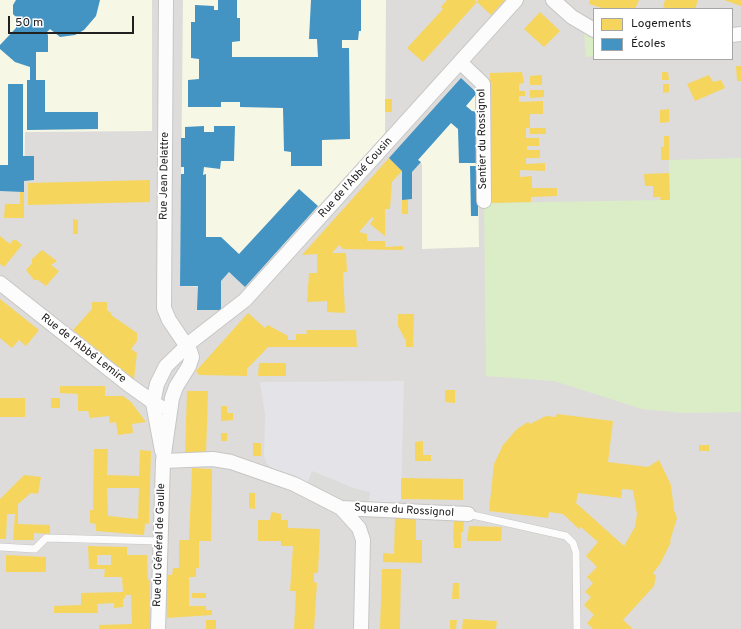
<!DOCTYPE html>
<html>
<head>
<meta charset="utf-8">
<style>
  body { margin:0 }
  #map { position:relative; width:741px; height:629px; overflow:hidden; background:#eeede9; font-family:Overpass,sans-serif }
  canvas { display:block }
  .legend { position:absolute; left:593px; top:8px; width:140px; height:52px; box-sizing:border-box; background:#fff; border:1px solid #a6a6a6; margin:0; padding:5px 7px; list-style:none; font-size:12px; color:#202020 }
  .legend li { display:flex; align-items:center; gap:8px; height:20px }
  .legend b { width:20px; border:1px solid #a6a6a6 }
  .scale { position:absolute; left:8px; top:16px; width:126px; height:18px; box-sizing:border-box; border:2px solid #202020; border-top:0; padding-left:5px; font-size:12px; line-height:14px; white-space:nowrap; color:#202020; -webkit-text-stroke:3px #fff; paint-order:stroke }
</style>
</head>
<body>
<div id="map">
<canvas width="741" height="629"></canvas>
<ul class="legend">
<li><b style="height:11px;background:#f6d55c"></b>Logements</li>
<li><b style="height:11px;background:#4393c3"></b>Écoles</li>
</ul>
<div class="scale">50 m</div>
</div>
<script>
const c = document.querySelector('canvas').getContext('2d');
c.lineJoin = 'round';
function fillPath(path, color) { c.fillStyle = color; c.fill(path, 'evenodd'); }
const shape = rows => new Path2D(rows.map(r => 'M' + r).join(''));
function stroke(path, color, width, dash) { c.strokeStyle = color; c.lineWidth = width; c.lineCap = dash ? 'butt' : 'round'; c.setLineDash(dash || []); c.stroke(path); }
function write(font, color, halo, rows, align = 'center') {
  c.font = font + ' Overpass,sans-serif'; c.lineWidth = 4; c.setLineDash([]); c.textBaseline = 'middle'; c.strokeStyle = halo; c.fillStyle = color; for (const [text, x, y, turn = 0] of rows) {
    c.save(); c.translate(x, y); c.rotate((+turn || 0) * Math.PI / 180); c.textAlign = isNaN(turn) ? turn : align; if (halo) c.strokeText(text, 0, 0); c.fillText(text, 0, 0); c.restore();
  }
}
fillPath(shape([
  [0,0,741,0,741,629,0,629],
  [594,9,732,9,732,59,594,59]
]), '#dddcda');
fillPath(shape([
  [0,0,152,0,152,131,25,132,24,190,0,189],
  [183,0,386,0,385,133,245,287,229,272,221,281,221,287,180,286],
  [477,93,479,247,422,249,422,164,401,145]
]), '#f7f7e5');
fillPath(shape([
  [312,471,356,489,370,492,368,506,348,501,307,484]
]), '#dcdcda');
fillPath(shape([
  [584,33,594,39,594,56,586,57],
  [741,158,741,412,683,413,642,409,554,381,486,376,484,203,669,200,669,160]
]), '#daedc7');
fillPath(shape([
  [404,381,401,499,393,508,368,506,370,492,356,489,312,471,307,484,273,469,267,464,264,456,265,415,260,382]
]), '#e3e3e8');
fillPath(shape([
  [447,0,475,0,477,2,423,62,407,48,443,9,441,7],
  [478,0,505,0,491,15,477,2],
  [590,0,639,0,635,9,605,9,589,4],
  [665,0,698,0,695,9,668,9,663,7],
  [724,0,741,0,741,6],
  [540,12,560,31,544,47,524,29],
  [736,66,741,66,741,81,737,81],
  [522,72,524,83,519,84,519,91,525,91,525,96,519,96,519,102,543,101,543,114,530,114,530,128,526,128,526,138,539,138,539,146,527,146,527,150,540,150,540,158,526,158,526,164,545,163,545,171,520,170,520,177,532,176,532,188,557,188,557,196,531,197,531,202,492,203,490,73],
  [662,72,668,72,669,80,662,80],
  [542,75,542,85,530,85,530,76],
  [709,75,713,82,721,80,725,88,695,101,687,84],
  [663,84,669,84,669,92,663,93],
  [530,90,544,90,544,97,530,98],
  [385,99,392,99,392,112,385,112],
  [669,109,669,122,660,123,660,110],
  [530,128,546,128,546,134,530,134],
  [664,136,669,136,669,160,661,160,661,147,664,147],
  [389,158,402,171,392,182,390,209,385,209,385,236,370,224,374,219,372,217,359,232,367,234,367,241,385,241,385,247,403,246,403,250,343,249,339,245,332,253,346,253,347,272,343,272,345,313,327,312,327,301,307,302,309,273,317,273,317,254,302,255],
  [669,173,670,200,660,200,661,197,653,197,653,186,645,186,644,174],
  [150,180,150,202,28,205,28,183],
  [20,192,24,192,24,218,4,218,5,204,20,204],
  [408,199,408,214,402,214,402,200],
  [73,219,78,220,78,234,73,234],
  [0,236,10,244,13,240,16,240,22,245,4,267,0,264],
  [42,250,57,261,51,265,59,271,46,286,38,280,34,280,26,270,32,263,32,259],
  [0,299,39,330,26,346,19,340,12,348,0,338],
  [92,302,107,302,107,310,112,314,111,315,137,333,137,341,131,349,137,353,134,379,73,330,92,309],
  [248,313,265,328,268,325,288,336,288,340,296,340,296,334,307,334,306,330,356,330,357,347,268,347,247,369,247,376,199,375,196,371],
  [398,314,414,314,413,347,406,347,406,341,398,326],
  [259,363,286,363,286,376,258,376],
  [60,386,105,386,105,396,123,396,131,402,146,422,132,424,133,433,118,435,116,422,110,423,109,416,90,418,88,411,78,411,78,394,60,393],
  [445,390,455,390,455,403,445,402],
  [187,391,208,391,206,455,185,454],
  [0,398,25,398,25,417,0,417],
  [51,398,60,398,60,408,51,408],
  [221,406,227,406,227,413,233,413,233,420,221,421],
  [557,414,613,421,608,462,648,467,659,460,671,485,674,510,677,518,670,541,671,542,660,564,653,573,656,576,654,586,623,620,633,629,593,629,587,623,594,615,584,605,591,597,585,592,593,583,587,577,597,567,586,556,598,542,581,527,579,529,563,514,549,512,548,518,489,511,494,464,503,445,517,429,528,422,530,424,546,416,556,417],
  [622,489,633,490,637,514,635,527,624,546,576,503,578,493,621,498],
  [221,433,227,433,227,441,221,441],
  [423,441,423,455,431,455,431,461,415,461,415,442],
  [253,443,261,443,261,456,253,456],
  [699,445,709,445,709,451,699,451],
  [94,449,108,449,107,475,139,476,140,450,151,451,149,524,145,523,144,535,96,531,96,524,90,523,90,510,93,510],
  [107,488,139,488,138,519,108,516],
  [192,468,212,469,212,480,211,541,199,541,199,568,196,568,196,577,189,577,189,606,206,606,206,610,212,610,212,615,167,618,166,575,172,575,173,568,179,568,179,540,189,540],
  [24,475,41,477,38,494,31,493,18,504,18,524,50,525,50,534,34,533,34,540,13,540,15,514,7,514,6,539,0,539,0,499],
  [401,478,463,479,463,500,401,499],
  [249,493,255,493,255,509,249,508],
  [272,512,281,514,281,520,288,520,288,528,320,529,318,573,314,573,314,582,317,583,314,629,294,629,296,591,290,591,293,546,281,546,281,541,258,541,258,520,270,520,271,514],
  [395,518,416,518,416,540,422,540,422,563,383,562,383,553,394,554],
  [454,519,464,520,463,532,461,532,461,548,454,548,454,541,453,541],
  [469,526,502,527,501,541,467,541],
  [88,546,127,547,127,555,147,555,148,580,150,580,150,629,99,629,99,625,132,624,131,595,125,595,125,598,123,599,123,607,114,608,114,603,97,604,98,613,54,613,54,606,81,605,81,593,123,592,122,577,104,577,105,569,89,569],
  [97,555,111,555,111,565,97,565],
  [6,555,46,557,46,572,6,572],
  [382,569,401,569,400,629,380,629],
  [453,583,459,583,459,599,452,599],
  [192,593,206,593,206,598,192,598],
  [463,619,497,621,496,629,462,629],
  [206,620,216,620,216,629,206,629],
  [450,620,457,620,456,629,450,629]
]), '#f6d55c');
fillPath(shape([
  [16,0,100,0,96,16,84,30,75,35,60,37,50,29,46,33,48,35,48,52,36,52,36,80,45,80,45,112,98,112,98,129,27,130,27,80,30,80,30,67,15,62,0,49,0,45,16,28,16,17,13,14,13,5],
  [218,0,237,0,237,18,240,18,240,41,232,42,232,57,318,57,317,39,309,39,311,0,361,0,361,31,359,31,358,40,342,40,342,48,349,48,350,139,322,140,322,166,291,166,291,152,284,151,283,108,240,107,240,102,221,102,221,107,188,107,188,80,199,79,199,59,191,58,191,22,195,22,195,5,214,6,214,10,218,10],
  [461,78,477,93,466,106,472,111,477,112,478,163,459,163,458,129,451,123,418,160,421,162,412,172,412,199,402,200,402,171,389,158],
  [8,84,23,84,23,156,34,156,34,180,24,181,24,192,0,191,0,165,8,165],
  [204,126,204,132,214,132,214,126,235,126,234,161,221,161,220,169,204,167,203,175,206,174,206,237,221,237,239,254,299,189,318,206,245,287,229,272,221,281,221,310,197,310,198,286,180,286,181,174,184,174,184,167,181,167,181,138,185,138,185,127],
  [470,166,478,166,478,216,471,216]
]), '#4393c3');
const service = shape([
  [468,514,566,536,573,543,576,552,577,629],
  [0,547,35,549,46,538,160,541]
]);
const minor = shape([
  [553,0,572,17,594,30],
  [732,35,741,34],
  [460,62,483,84,484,201],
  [0,283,129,385,160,407],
  [162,451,153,403,157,384,166,366,192,341,245,300,516,0],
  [163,461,213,459,231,462,294,484,341,508,359,528,363,540,361,629],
  [341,508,468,514],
  [158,629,163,461,172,398,176,387,189,366,192,357,190,351,169,320,164,308,166,0]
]);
stroke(service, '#c7c6c5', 8);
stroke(minor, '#c7c6c5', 16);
stroke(service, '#fcfcfc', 7);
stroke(minor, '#fcfcfc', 14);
write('11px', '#202020', '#fff', [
  ["Sentier du Rossignol",483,139,-91],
  ["Rue Jean Delattre",165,176,-89],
  ["Rue de l'Abbé Cousin",356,178,-48],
  ["Rue de l'Abbé Lemire",83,349,38],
  ["Square du Rossignol",404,511,3],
  ["Rue du Général de Gaulle",160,545,-88]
]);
</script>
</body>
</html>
